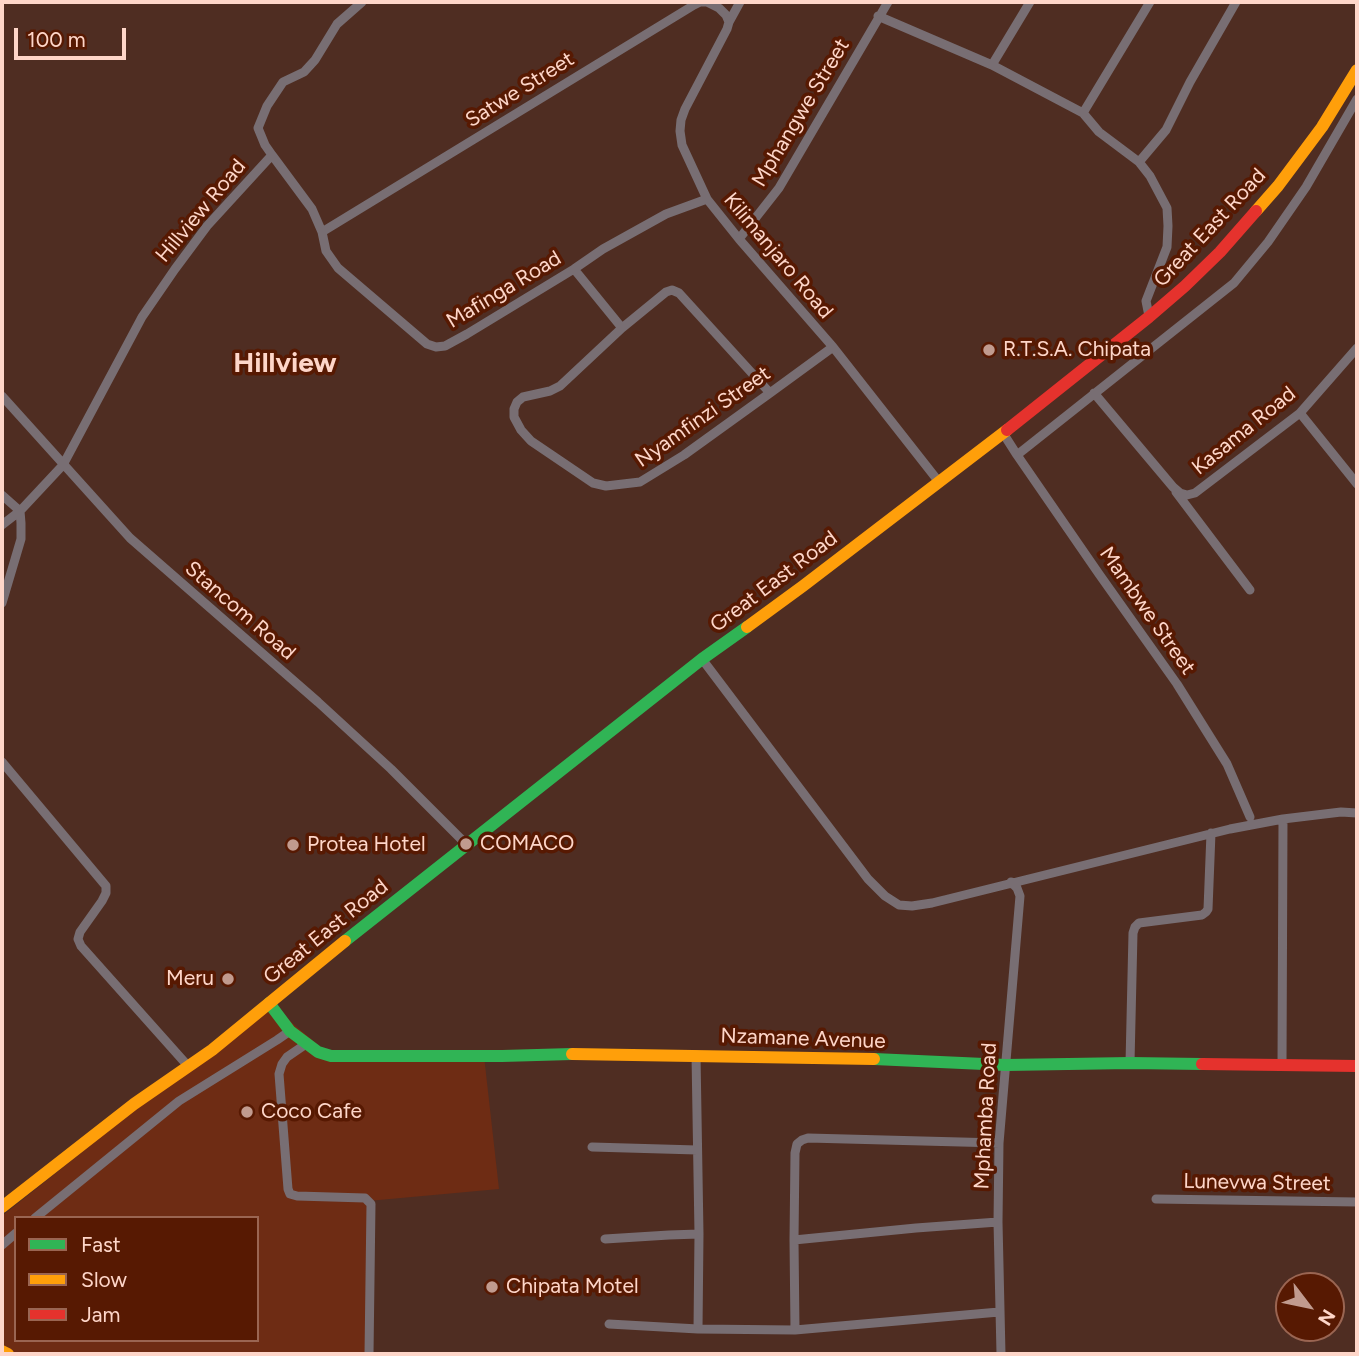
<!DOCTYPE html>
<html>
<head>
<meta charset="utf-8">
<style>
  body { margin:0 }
  #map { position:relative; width:1359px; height:1356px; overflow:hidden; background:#4f2d22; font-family:Figtree,sans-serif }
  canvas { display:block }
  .frame { position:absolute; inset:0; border:4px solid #fed6c9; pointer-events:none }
  .legend { position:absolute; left:14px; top:1216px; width:245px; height:126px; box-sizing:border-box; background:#571902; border:2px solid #9a6552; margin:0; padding:9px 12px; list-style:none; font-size:21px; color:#fed6c9 }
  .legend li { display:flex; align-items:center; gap:14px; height:35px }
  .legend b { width:35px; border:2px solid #9a6552 }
  .north { position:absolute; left:1275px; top:1272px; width:70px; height:70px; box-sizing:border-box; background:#571902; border:2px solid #9a6552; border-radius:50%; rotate:122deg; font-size:19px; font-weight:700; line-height:28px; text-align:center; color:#fed6c9 }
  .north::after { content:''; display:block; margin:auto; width:24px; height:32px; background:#c19b8f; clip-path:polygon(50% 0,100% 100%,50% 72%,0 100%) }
  .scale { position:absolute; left:14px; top:28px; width:112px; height:32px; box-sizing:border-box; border:4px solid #fed6c9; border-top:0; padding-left:9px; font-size:21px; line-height:24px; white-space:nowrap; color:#fed6c9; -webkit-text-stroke:5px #571902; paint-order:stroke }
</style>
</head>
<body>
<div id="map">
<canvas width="1359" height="1356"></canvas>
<div class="frame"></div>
<ul class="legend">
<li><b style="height:9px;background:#30b455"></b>Fast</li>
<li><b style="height:9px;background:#ff9f0a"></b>Slow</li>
<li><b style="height:9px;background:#e5322d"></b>Jam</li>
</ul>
<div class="north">N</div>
<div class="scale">100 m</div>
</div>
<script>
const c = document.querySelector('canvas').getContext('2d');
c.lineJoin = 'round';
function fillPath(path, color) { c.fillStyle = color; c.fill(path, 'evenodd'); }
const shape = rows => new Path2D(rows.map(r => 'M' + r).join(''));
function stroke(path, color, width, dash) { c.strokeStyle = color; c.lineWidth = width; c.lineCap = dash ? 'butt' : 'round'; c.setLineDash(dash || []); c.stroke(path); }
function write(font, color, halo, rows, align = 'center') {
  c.font = font + ' Figtree,sans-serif'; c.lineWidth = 7; c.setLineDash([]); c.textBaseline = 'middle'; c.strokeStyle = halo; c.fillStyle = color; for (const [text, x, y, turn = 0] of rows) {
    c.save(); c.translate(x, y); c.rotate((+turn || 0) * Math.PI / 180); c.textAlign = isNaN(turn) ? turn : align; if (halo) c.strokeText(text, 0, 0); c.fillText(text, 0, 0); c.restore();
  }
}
fillPath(shape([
  [269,1003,331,1056,484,1056,499,1189,368,1201,368,1354,2,1354,2,1216],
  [16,1218,257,1218,257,1340,16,1340]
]), '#6e2c14');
stroke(shape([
  [1030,2,992,65,1083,113,1099,132,1139,162,1150,176,1167,208,1168,226,1167,247,1146,301,1149,316],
  [878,16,992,65],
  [729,22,740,2],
  [1083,113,1150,2],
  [272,155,312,209,322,232,326,251,338,268,427,344,436,347,445,346,467,334,574,269,603,249,666,214,707,199],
  [1139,162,1166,130,1190,82,1236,2],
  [322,232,694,5,700,2,707,2,719,8,726,15,729,22,727,29,685,109,681,120,680,131,682,145,707,199,739,239,833,347,939,482],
  [739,239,779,188,888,2],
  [574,269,622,328],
  [770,393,679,293,672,290,666,292,622,328,560,386,550,391,523,397,517,402,514,409,514,417,521,430,531,441,593,483,606,486,640,482,684,455,770,393,833,347],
  [1094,393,1173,487,1180,493,1187,495,1195,493,1300,413,1357,348],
  [2,396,130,538,318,702,391,769,466,844],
  [1300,413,1357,484],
  [1003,433,1017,455,1099,574,1177,684,1227,764,1250,817],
  [1017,455,1234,283,1268,242,1306,187,1357,99],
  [1176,492,1250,590],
  [2,495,20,511,21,523,21,539,2,603],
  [2,525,20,511,63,465,142,317,175,269,207,226,272,155,265,145,258,128,267,106,283,82,304,72,315,60,337,24,362,2],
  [702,659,868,879,885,896,899,905,912,906,932,903,1230,829,1283,819,1341,812,1357,813],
  [2,762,106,886,106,893,102,901,80,932,78,939,81,946,188,1066],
  [306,1044,287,1057,282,1064,279,1074,288,1189,290,1194,297,1196,365,1198,371,1204,369,1354],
  [696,1055,699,1234,698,1329],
  [1130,1063,1133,933,1135,927,1139,923,1202,915,1206,912,1208,909,1211,833],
  [1282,1065,1283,819],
  [592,1147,697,1150],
  [1156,1199,1357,1202],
  [35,1218,179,1101,277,1040,290,1031],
  [605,1239,669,1235,699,1234],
  [794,1240,916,1228,998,1222],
  [2,1245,16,1233],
  [609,1324,698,1329,795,1330,999,1312],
  [795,1330,794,1240,795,1153,797,1144,802,1140,808,1138,999,1143],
  [1001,1354,998,1222,999,1143,1020,896,1017,888,1011,882]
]), '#786e73', 9);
stroke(shape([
  [345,941,702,659,747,627],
  [269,1003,290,1031,318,1052,331,1056,502,1056,572,1054],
  [874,1059,1006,1065,1130,1063,1202,1064]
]), '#30b455', 12);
stroke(shape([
  [1256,211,1278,186,1322,127,1357,70],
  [747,627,803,586,1007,430],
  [572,1054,874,1059],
  [2,1207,134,1104,212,1050,345,941],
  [2,1351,8,1354]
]), '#ff9f0a', 12);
stroke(shape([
  [1007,430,1149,317,1185,286,1220,252,1256,211],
  [1202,1064,1357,1066]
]), '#e5322d', 12);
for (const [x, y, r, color] of [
  [989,350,7,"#c19b8f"],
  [466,844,7,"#c19b8f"],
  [293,845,7,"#c19b8f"],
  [228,979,7,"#c19b8f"],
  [247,1112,7,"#c19b8f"],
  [492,1287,7,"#c19b8f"]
]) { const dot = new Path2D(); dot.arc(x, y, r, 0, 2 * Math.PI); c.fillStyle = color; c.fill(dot); stroke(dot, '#571902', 2.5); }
write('21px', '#fed6c9', '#571902', [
  ["Satwe Street",520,90,-32],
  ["Mphangwe Street",801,113,-59],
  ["Hillview Road",201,211,-50],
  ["Great East Road",1210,228,-47],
  ["Kilimanjaro Road",778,256,50],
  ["Mafinga Road",504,290,-31],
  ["Nyamfinzi Street",703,417,-35],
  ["Kasama Road",1244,431,-39],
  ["Great East Road",774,582,-37],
  ["Stancom Road",240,611,41],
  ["Mambwe Street",1147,611,55],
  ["Great East Road",326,932,-39],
  ["Nzamane Avenue",803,1039,2],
  ["Mphamba Road",986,1116,-87],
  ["Lunevwa Street",1257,1183,1]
]);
write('21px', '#fed6c9', '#571902', [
  ["R.T.S.A. Chipata",1003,350],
  ["COMACO",480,844],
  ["Protea Hotel",307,845],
  ["Meru",214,979,"right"],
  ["Coco Cafe",261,1112],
  ["Chipata Motel",506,1287]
], 'left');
write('bold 28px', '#fed6c9', '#571902', [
  ["Hillview",285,364]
]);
</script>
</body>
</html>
